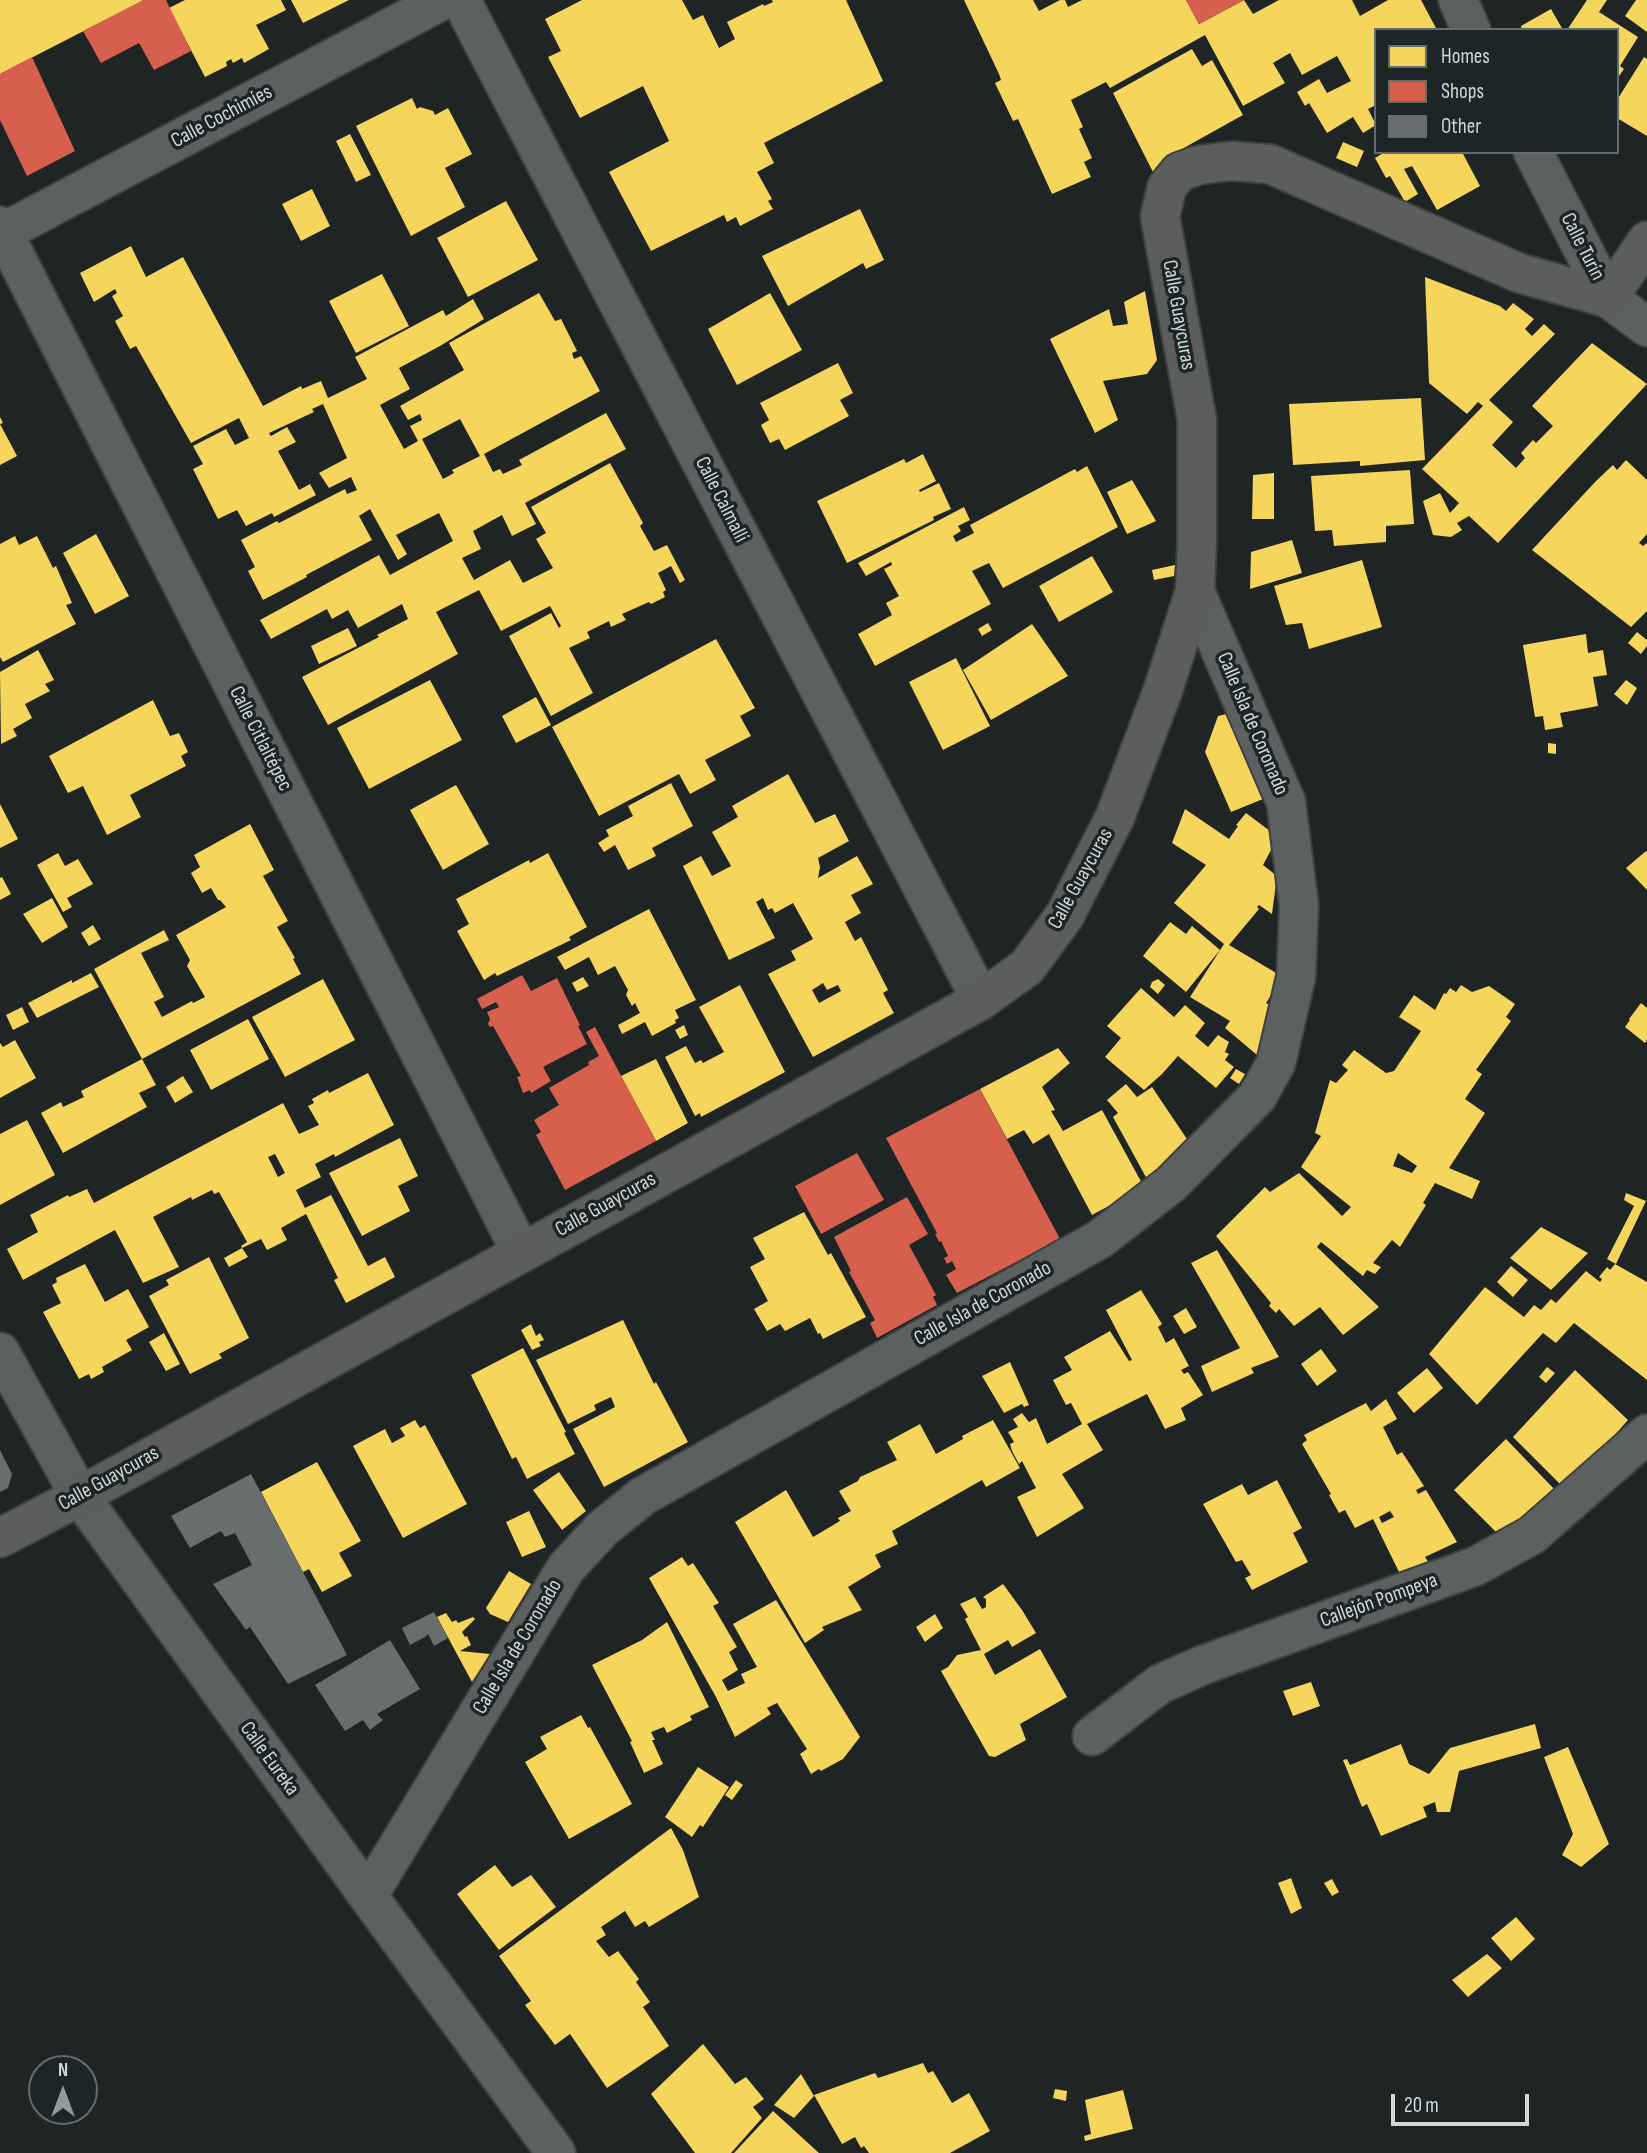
<!DOCTYPE html>
<html>
<head>
<meta charset="utf-8">
<style>
  body { margin:0 }
  #map { position:relative; width:1647px; height:2153px; overflow:hidden; background:#1f2424; font-family:"Sofia Sans Condensed",sans-serif }
  canvas { display:block }
  .legend { position:absolute; left:1374px; top:28px; width:245px; height:126px; box-sizing:border-box; background:#1c2627; border:2px solid #646d6d; margin:0; padding:9px 12px; list-style:none; font-size:21px; color:#d1d7d7 }
  .legend li { display:flex; align-items:center; gap:14px; height:35px }
  .legend b { width:35px; border:2px solid #646d6d }
  .north { position:absolute; left:28px; top:2055px; width:70px; height:70px; box-sizing:border-box; background:#1c2627; border:2px solid #646d6d; border-radius:50%; rotate:0deg; font-size:19px; font-weight:700; line-height:28px; text-align:center; color:#d1d7d7 }
  .north::after { content:''; display:block; margin:auto; width:24px; height:32px; background:#939898; clip-path:polygon(50% 0,100% 100%,50% 72%,0 100%) }
  .scale { position:absolute; left:1391px; top:2094px; width:138px; height:32px; box-sizing:border-box; border:4px solid #d1d7d7; border-top:0; padding-left:9px; font-size:21px; line-height:24px; white-space:nowrap; color:#d1d7d7; -webkit-text-stroke:5px #1c2627; paint-order:stroke }
</style>
</head>
<body>
<div id="map">
<canvas width="1647" height="2153"></canvas>
<ul class="legend">
<li><b style="height:19px;background:#f6d55c"></b>Homes</li>
<li><b style="height:19px;background:#d6604d"></b>Shops</li>
<li><b style="height:19px;background:#686d6d"></b>Other</li>
</ul>
<div class="north">N</div>
<div class="scale">20 m</div>
</div>
<script>
const c = document.querySelector('canvas').getContext('2d');
c.lineJoin = 'round';
function fillPath(path, color) { c.fillStyle = color; c.fill(path, 'evenodd'); }
const shape = rows => new Path2D(rows.map(r => 'M' + r).join(''));
function stroke(path, color, width, dash) { c.strokeStyle = color; c.lineWidth = width; c.lineCap = dash ? 'butt' : 'round'; c.setLineDash(dash || []); c.stroke(path); }
function write(font, color, halo, rows, align = 'center') {
  c.font = font + ' "Sofia Sans Condensed",sans-serif'; c.lineWidth = 7; c.setLineDash([]); c.textBaseline = 'middle'; c.strokeStyle = halo; c.fillStyle = color; for (const [text, x, y, turn = 0] of rows) {
    c.save(); c.translate(x, y); c.rotate((+turn || 0) * Math.PI / 180); c.textAlign = isNaN(turn) ? turn : align; if (halo) c.strokeText(text, 0, 0); c.fillText(text, 0, 0); c.restore();
  }
}
fillPath(shape([
  [0,0,144,0,0,74],
  [185,0,281,0,286,10,256,25,269,49,244,63,242,58,233,63,231,59,226,62,227,66,205,77,169,8],
  [291,0,349,0,303,23],
  [582,0,682,0,693,20,703,15,719,48,735,39,727,22,763,4,764,6,773,2,772,0,846,0,883,81,764,143,774,163,757,172,772,199,768,201,773,209,740,226,736,217,727,222,724,215,651,251,609,172,669,141,643,86,580,118,548,57,561,51,545,19],
  [964,0,1033,0,1039,11,1060,0,1065,0,1068,7,1082,0,1186,0,1199,24,1244,0,1253,14,1279,0,1352,0,1360,16,1388,0,1421,0,1437,30,1376,30,1376,105,1368,109,1376,125,1363,133,1353,117,1327,133,1309,103,1305,106,1297,92,1319,79,1327,93,1351,81,1337,56,1302,75,1290,53,1273,63,1285,83,1243,106,1205,35,1110,88,1106,82,1071,100,1083,127,1079,129,1092,158,1084,162,1091,177,1052,194,1018,119,1013,121,995,83,1001,80,999,74],
  [1587,0,1607,0,1599,12,1638,37,1620,66,1624,69,1617,79,1617,30,1567,30],
  [1636,0,1647,0,1647,32,1625,16],
  [1551,9,1563,30,1522,30,1521,26],
  [1192,49,1202,66,1212,60,1243,115,1173,154,1156,178,1113,93],
  [1644,57,1647,59,1647,136,1617,118,1617,100],
  [412,98,417,109,420,107,433,111,435,115,448,108,472,154,445,168,465,207,411,236,356,126],
  [350,134,371,175,356,182,336,141],
  [1343,142,1364,151,1357,167,1336,158],
  [1385,152,1462,152,1480,186,1437,210,1412,166,1404,169,1418,194,1405,202,1390,176,1386,178,1375,158],
  [312,189,330,226,301,241,282,204],
  [506,201,538,260,468,297,437,238],
  [860,209,884,260,866,269,863,263,788,306,762,256],
  [131,246,146,277,183,257,263,406,301,386,302,389,321,381,328,398,367,379,355,357,443,310,446,316,473,299,484,319,440,346,399,368,410,389,380,405,404,449,418,441,410,426,422,420,420,414,408,420,400,406,464,370,449,343,539,293,555,321,561,319,577,351,572,353,574,359,581,356,600,391,484,454,493,472,500,469,503,474,522,465,519,460,606,413,626,449,525,503,536,524,512,536,502,515,473,531,481,549,462,558,474,580,510,560,523,583,553,568,536,539,546,533,531,507,610,463,643,523,640,526,654,551,667,545,685,580,680,583,671,566,658,573,666,590,663,592,665,597,651,604,649,602,622,614,626,620,611,627,609,621,587,632,590,638,569,648,593,693,551,716,509,636,551,613,559,628,561,626,550,606,501,631,479,590,436,612,458,654,328,725,302,677,379,637,377,635,408,619,402,604,358,628,348,610,332,619,327,609,271,639,260,620,379,555,390,575,453,541,439,513,396,535,407,554,398,560,370,509,359,516,372,540,306,575,307,577,263,600,248,571,255,567,241,540,277,521,279,523,345,489,347,494,357,490,351,477,329,488,319,473,347,458,323,404,312,409,314,412,269,433,271,436,287,427,296,442,278,451,299,490,310,484,316,495,274,517,272,513,246,526,237,510,218,519,193,469,203,464,193,446,226,429,235,445,249,438,239,418,191,443,136,346,130,349,115,321,123,316,112,296,117,293,115,289,94,302,80,273],
  [460,419,480,456,452,470,454,473,443,479,422,439],
  [382,274,409,326,356,353,329,301],
  [1425,277,1500,306,1506,311,1513,303,1534,319,1525,329,1532,336,1544,324,1555,334,1489,400,1513,422,1492,445,1516,468,1525,458,1521,453,1533,440,1536,443,1553,426,1532,406,1592,343,1647,384,1498,543,1469,516,1457,523,1462,530,1451,537,1433,535,1423,501,1440,493,1450,513,1459,503,1422,469,1483,406,1478,402,1467,414,1429,383],
  [1145,291,1157,360,1147,374,1103,381,1118,420,1095,433,1050,339,1109,309,1113,326,1128,324,1124,302],
  [770,293,802,350,737,385,708,329],
  [838,363,853,393,840,400,849,416,785,450,779,439,770,443,761,425,769,420,760,403],
  [1421,398,1425,460,1360,466,1360,461,1293,465,1289,404],
  [0,417,3,423,0,424,17,456,0,465],
  [923,454,936,481,919,490,920,492,939,483,951,509,933,517,934,520,847,563,817,501,904,459,906,463],
  [1626,460,1647,480,1647,534,1639,543,1643,546,1647,543,1647,611,1631,627,1532,550,1596,481,1613,465,1617,470],
  [1087,466,1118,527,1003,588,989,563,972,571,991,604,875,666,858,634,892,615,886,603,899,596,884,569,892,565,891,562,866,576,858,563,964,507,970,520,958,526,961,531,953,536,956,542,974,533,970,525,1075,469,1077,472],
  [1410,470,1414,524,1386,526,1386,542,1334,546,1332,530,1315,531,1311,476],
  [1274,473,1274,519,1252,519,1253,475],
  [1132,480,1156,521,1127,534,1107,492],
  [96,534,129,596,95,614,63,553],
  [15,536,19,545,37,536,53,568,56,566,72,603,66,605,76,624,3,662,0,657,0,544],
  [1292,540,1302,573,1250,589,1251,552],
  [1092,556,1113,592,1059,622,1039,586],
  [1362,560,1382,627,1309,649,1302,623,1286,625,1274,586],
  [1175,565,1174,576,1154,580,1152,570],
  [988,623,992,630,982,636,978,629],
  [1032,624,1068,676,991,720,963,670],
  [348,628,357,646,319,664,311,646],
  [1637,632,1647,640,1647,646,1641,654,1628,643],
  [1586,634,1588,653,1603,650,1607,675,1593,677,1598,706,1560,713,1563,727,1545,730,1543,716,1535,717,1523,645],
  [716,639,755,708,740,716,751,736,705,760,716,780,690,794,679,774,599,816,552,727],
  [38,650,54,680,45,684,50,691,25,704,32,718,13,729,17,736,1,744,0,672],
  [956,658,990,726,943,750,909,682],
  [430,680,462,740,369,789,337,728],
  [1626,680,1637,688,1627,705,1614,694],
  [536,697,551,725,516,743,502,716],
  [153,700,170,736,179,733,188,752,181,756,186,766,130,795,141,817,107,835,83,786,68,793,49,756],
  [1231,713,1259,780,1256,782,1263,799,1231,812,1205,752,1218,716],
  [1548,743,1556,744,1556,754,1548,753],
  [788,774,815,823,835,814,849,841,818,858,820,867,818,878,857,856,873,884,851,895,861,913,845,922,855,941,861,937,888,990,883,993,894,1013,813,1057,768,974,796,960,791,951,813,939,793,903,775,913,772,908,768,910,763,898,756,902,775,938,729,960,683,866,701,856,712,876,731,866,712,832,738,817,732,806],
  [823,983,827,990,838,985,841,991,819,1003,812,990],
  [671,783,693,826,652,848,656,856,628,870,615,845,604,852,598,843,609,836,606,830,633,816,628,806],
  [456,785,489,844,443,870,410,810],
  [0,804,18,839,0,848],
  [1185,809,1229,839,1238,826,1236,825,1246,813,1278,837,1263,865,1277,876,1272,914,1259,905,1257,907,1259,909,1229,945,1283,977,1266,1003,1273,1007,1264,1024,1274,1031,1263,1060,1225,1028,1230,1021,1190,997,1224,944,1174,903,1206,865,1172,843],
  [250,824,274,870,263,876,288,921,277,927,295,958,293,959,301,974,142,1059,94,969,164,930,169,940,141,953,164,997,154,1002,162,1017,192,1001,193,1003,205,997,187,966,190,960,176,935,226,907,220,900,218,900,211,888,202,893,191,873,200,867,194,855],
  [1646,851,1647,853,1647,890,1626,868],
  [58,853,65,866,78,859,93,884,67,898,72,907,63,912,37,865],
  [548,853,587,927,569,937,571,940,497,976,495,973,484,980,457,931,469,924,456,899,529,860,530,863],
  [2,877,11,894,0,900,0,878],
  [52,898,68,927,42,943,23,914],
  [649,909,696,1000,675,1010,679,1018,675,1020,676,1023,652,1036,645,1022,622,1034,618,1025,640,1013,635,1003,632,1006,626,995,628,990,615,966,598,975,589,957,565,970,557,957],
  [1170,922,1186,934,1192,926,1220,950,1186,992,1143,956],
  [93,925,101,939,89,946,81,933],
  [91,973,99,987,37,1018,28,1003,72,980,72,983],
  [583,977,589,986,577,992,572,983],
  [323,979,355,1040,285,1077,252,1017],
  [1158,979,1165,985,1158,994,1150,987,1152,982],
  [740,985,785,1072,701,1117,700,1113,695,1116,665,1057,686,1046,695,1063,701,1060,703,1063,724,1052,699,1007],
  [1461,985,1472,992,1489,986,1515,1004,1506,1017,1511,1021,1476,1070,1482,1074,1465,1099,1485,1113,1449,1168,1480,1181,1472,1199,1435,1183,1423,1203,1426,1205,1400,1247,1392,1240,1373,1263,1381,1267,1375,1274,1367,1270,1363,1276,1321,1242,1317,1247,1379,1307,1343,1335,1320,1307,1294,1326,1279,1309,1276,1313,1269,1306,1271,1303,1216,1236,1265,1187,1270,1192,1299,1173,1342,1216,1351,1207,1301,1167,1321,1136,1315,1133,1330,1080,1336,1083,1348,1070,1342,1065,1354,1050,1386,1073,1394,1071,1421,1031,1399,1017,1414,995,1435,1010,1444,993,1446,994,1450,988,1456,992],
  [1398,1153,1417,1166,1412,1173,1393,1166],
  [1141,988,1174,1017,1185,1005,1205,1023,1195,1036,1208,1047,1218,1035,1229,1042,1225,1052,1229,1054,1225,1060,1234,1067,1216,1088,1178,1056,1162,1074,1144,1090,1105,1057,1121,1038,1107,1026],
  [1641,1003,1647,1008,1647,1040,1645,1043,1625,1027,1630,1020,1629,1019],
  [22,1007,29,1022,13,1030,6,1015],
  [248,1019,269,1059,211,1090,190,1050],
  [684,1025,688,1035,680,1039,675,1030],
  [15,1040,36,1078,0,1098,0,1043,3,1047],
  [1058,1048,1070,1063,1042,1087,1055,1110,1051,1111,1063,1131,1102,1110,1144,1187,1092,1215,1049,1134,1033,1144,1024,1130,1007,1139,980,1089],
  [142,1059,156,1085,139,1093,147,1107,63,1153,41,1113,61,1102,63,1107,84,1097,81,1091],
  [656,1059,688,1123,656,1141,621,1076],
  [1236,1069,1245,1074,1239,1084,1230,1078],
  [368,1073,394,1125,335,1157,334,1154,315,1164,321,1177,296,1190,305,1208,331,1195,368,1266,385,1257,395,1277,346,1303,334,1280,338,1278,306,1214,281,1228,287,1240,267,1250,261,1239,242,1248,241,1246,247,1242,219,1192,214,1194,212,1190,192,1200,191,1197,153,1217,179,1267,143,1283,115,1230,23,1280,7,1249,38,1232,30,1215,68,1195,69,1197,87,1189,94,1203,283,1103,299,1134,319,1125,308,1106,314,1103,312,1099,328,1090,329,1093],
  [275,1154,285,1173,278,1177,268,1157],
  [183,1076,193,1092,175,1103,166,1087],
  [1126,1084,1137,1097,1152,1087,1191,1145,1153,1190,1113,1117,1118,1113,1107,1100],
  [27,1120,55,1175,0,1205,0,1134],
  [400,1138,418,1176,398,1186,410,1211,362,1236,329,1173],
  [1626,1193,1646,1201,1616,1264,1607,1259,1634,1206,1624,1200],
  [804,1212,828,1255,831,1253,866,1317,823,1339,820,1333,818,1334,810,1318,785,1331,780,1324,767,1331,754,1309,768,1301,750,1267,765,1259,753,1238],
  [1541,1227,1588,1253,1551,1290,1510,1258],
  [242,1248,248,1257,229,1267,224,1258],
  [1217,1250,1279,1357,1251,1368,1254,1373,1212,1392,1201,1366,1240,1348,1191,1263],
  [209,1257,249,1338,219,1354,222,1358,190,1374,149,1296,169,1285,166,1280],
  [85,1264,105,1302,128,1289,149,1327,126,1340,132,1350,102,1367,104,1372,91,1379,89,1374,79,1379,43,1312,61,1303,52,1285,57,1282,56,1278],
  [1615,1264,1647,1282,1647,1380,1574,1323,1556,1343,1543,1333,1477,1405,1429,1354,1485,1287,1524,1317,1534,1305,1541,1310,1551,1299,1556,1303,1586,1271,1600,1282,1602,1279,1599,1277,1607,1267,1610,1270],
  [1511,1266,1528,1280,1513,1297,1497,1282],
  [1141,1290,1162,1324,1158,1327,1166,1343,1174,1338,1189,1366,1181,1370,1184,1374,1188,1372,1203,1395,1181,1408,1186,1420,1165,1429,1147,1394,1087,1424,1103,1450,1062,1474,1084,1508,1037,1537,1017,1497,1036,1488,1022,1461,1019,1464,1012,1451,1010,1444,1014,1442,1008,1432,1018,1427,1013,1419,1022,1413,1029,1422,1036,1418,1047,1444,1082,1424,1071,1403,1066,1405,1053,1380,1072,1370,1064,1357,1110,1331,1129,1361,1132,1360,1106,1310],
  [1186,1308,1197,1327,1184,1334,1173,1316],
  [623,1320,654,1384,656,1382,688,1442,604,1487,573,1429,615,1407,611,1397,594,1405,596,1410,568,1424,536,1360],
  [531,1324,536,1336,540,1333,544,1340,539,1342,541,1346,532,1350,521,1330],
  [164,1333,180,1364,166,1371,149,1342],
  [523,1348,566,1432,564,1433,575,1454,527,1479,516,1457,512,1459,471,1375],
  [1321,1349,1337,1371,1317,1386,1301,1364],
  [1010,1362,1029,1405,1024,1407,1022,1404,1004,1413,982,1376],
  [1547,1367,1555,1373,1546,1383,1539,1377],
  [1427,1368,1443,1388,1414,1413,1397,1393],
  [1575,1370,1628,1420,1566,1490,1513,1437],
  [1386,1399,1397,1419,1383,1427,1397,1455,1402,1452,1424,1486,1416,1490,1418,1494,1426,1490,1457,1542,1425,1557,1433,1569,1369,1586,1399,1572,1373,1519,1355,1528,1345,1510,1339,1513,1329,1495,1331,1494,1302,1444,1307,1440,1304,1435,1366,1403,1371,1411],
  [1390,1511,1394,1517,1382,1523,1379,1517],
  [415,1420,420,1428,425,1425,467,1504,403,1538,353,1446,385,1429,392,1443,405,1436,400,1428],
  [993,1420,1020,1468,986,1487,982,1480,892,1531,898,1544,875,1555,881,1567,848,1587,862,1610,822,1627,824,1630,805,1643,735,1522,786,1490,813,1537,840,1521,838,1518,851,1511,839,1491,858,1481,860,1477,897,1460,887,1442,920,1424,936,1454,963,1439,962,1436],
  [1506,1439,1556,1491,1508,1544,1454,1490],
  [317,1462,361,1541,339,1553,352,1576,322,1592,309,1569,303,1572,261,1492],
  [559,1472,586,1511,562,1530,533,1490],
  [1277,1480,1302,1528,1293,1533,1308,1562,1252,1590,1245,1578,1251,1575,1242,1560,1236,1562,1203,1504,1242,1484,1248,1495],
  [529,1511,546,1547,522,1557,506,1522],
  [682,1557,688,1566,693,1563,719,1603,713,1606,737,1647,729,1652,738,1670,722,1680,728,1691,745,1683,741,1674,757,1667,733,1624,776,1600,860,1737,843,1759,821,1771,819,1769,811,1774,800,1754,807,1749,777,1703,767,1708,771,1714,735,1737,716,1697,649,1578],
  [509,1571,531,1584,508,1622,490,1614,486,1608],
  [1003,1584,1022,1610,1036,1633,1012,1647,1008,1640,984,1654,995,1675,1040,1649,1067,1697,1020,1724,1026,1740,995,1757,989,1756,941,1671,948,1667,957,1655,981,1650,965,1619,968,1617,960,1604,975,1597,982,1609,986,1607,986,1599,983,1597],
  [446,1613,452,1622,456,1620,458,1623,473,1617,475,1619,462,1632,465,1637,467,1636,471,1645,460,1651,490,1654,472,1682,437,1617],
  [935,1614,943,1628,925,1642,916,1627],
  [667,1622,709,1707,690,1716,692,1720,667,1733,664,1727,651,1732,655,1740,652,1740,663,1764,644,1773,630,1742,632,1741,592,1665,642,1640],
  [1311,1682,1320,1706,1293,1716,1283,1691],
  [581,1715,588,1728,590,1727,632,1804,569,1839,525,1762,547,1749,540,1737],
  [1535,1724,1541,1748,1459,1771,1450,1812,1437,1812,1435,1802,1423,1807,1427,1817,1381,1836,1367,1804,1362,1807,1343,1760,1347,1759,1350,1765,1401,1744,1409,1764,1429,1774,1450,1748],
  [1568,1747,1609,1844,1581,1867,1562,1855,1573,1834,1544,1757],
  [698,1767,729,1787,703,1827,700,1825,692,1837,665,1817],
  [736,1780,743,1785,732,1800,725,1795],
  [671,1828,683,1850,699,1897,649,1927,645,1921,635,1927,625,1911,601,1927,606,1935,596,1941,609,1957,618,1951,639,1979,636,1982,650,2002,643,2007,669,2046,607,2088,570,2034,555,2045,525,2005,531,2001,499,1956],
  [495,1865,512,1887,531,1875,556,1907,499,1950,457,1894],
  [1291,1878,1302,1908,1291,1914,1278,1883],
  [1332,1879,1339,1892,1332,1896,1324,1883],
  [1516,1917,1535,1939,1511,1961,1491,1938],
  [1487,1954,1502,1968,1468,1997,1452,1980],
  [703,2044,735,2084,746,2077,764,2099,753,2107,762,2118,731,2153,695,2153,651,2094],
  [923,2063,928,2073,933,2071,952,2103,969,2093,990,2131,950,2153,869,2153,864,2146,861,2148,855,2137,842,2144,814,2095,875,2073,878,2078],
  [801,2074,814,2096,794,2118,774,2105],
  [1055,2089,1067,2091,1066,2101,1053,2098],
  [1123,2090,1133,2129,1085,2141,1084,2136,1091,2134,1085,2100],
  [773,2111,819,2153,734,2153]
]), '#f6d55c');
fillPath(shape([
  [144,0,166,0,191,51,154,70,139,43,101,63,83,31],
  [1186,0,1244,0,1199,24],
  [32,57,75,151,27,176,0,120,0,74],
  [522,975,531,991,557,978,580,1025,578,1026,587,1044,543,1067,551,1081,531,1093,530,1090,523,1093,517,1077,521,1076,493,1026,490,1027,488,1024,490,1019,487,1012,499,1007,496,1002,482,1009,477,999],
  [595,1027,656,1141,565,1190,536,1135,541,1132,534,1120,559,1105,549,1088,589,1065,588,1062,599,1056,586,1032],
  [980,1089,1060,1239,957,1293,946,1275,956,1269,952,1261,947,1264,944,1258,948,1256,941,1241,939,1242,935,1234,937,1233,886,1138],
  [857,1153,884,1200,821,1234,795,1186],
  [907,1197,928,1234,909,1245,936,1295,933,1297,937,1305,877,1338,870,1323,875,1320,849,1272,851,1271,834,1237]
]), '#d6604d');
fillPath(shape([
  [0,1450,12,1474,8,1488,0,1492],
  [251,1474,347,1655,288,1684,250,1627,246,1630,213,1584,252,1565,235,1533,225,1537,221,1531,190,1548,171,1516],
  [434,1612,448,1638,434,1646,428,1634,425,1637,410,1645,402,1628],
  [390,1640,420,1689,377,1714,383,1720,370,1730,363,1720,345,1731,315,1685]
]), '#686d6d');
const street = shape([
  [461,0,981,1000],
  [1458,0,1471,30],
  [1533,152,1608,298,1647,327],
  [0,226,521,1252],
  [0,234,443,0],
  [0,1352,80,1496,368,1896,556,2153],
  [1092,1736,1160,1684,1203,1665,1476,1566,1532,1535,1647,1434],
  [368,1896,566,1568,602,1529,643,1496,1100,1239,1171,1184,1257,1097,1276,1063,1296,977,1299,906,1286,802,1195,591]
]);
const secondary = shape([
  [0,1538,80,1496,981,1000,1027,967,1065,915,1115,817,1163,690,1195,591,1197,542,1197,420,1160,216,1167,187,1179,172,1199,165,1231,161,1270,164,1519,273,1608,298,1647,241]
]);
stroke(street, '#3d4141', 42);
stroke(secondary, '#3d4141', 42);
stroke(street, '#5c6060', 38);
stroke(secondary, '#5b5e5b', 38);
write('21px', '#d1d7d7', '#1c2627', [
  ["Calle Cochimíes",222,117,-28],
  ["Calle Turín",1582,247,63],
  ["Calle Guaycuras",1178,315,80],
  ["Calle Calmalli",721,500,63],
  ["Calle Isla de Coronado",1252,724,67],
  ["Calle Citlaltépec",260,739,63],
  ["Calle Guaycuras",1081,879,-61],
  ["Calle Guaycuras",606,1205,-29],
  ["Calle Isla de Coronado",983,1304,-29],
  ["Calle Guaycuras",109,1479,-29],
  ["Callejón Pompeya",1379,1601,-20],
  ["Calle Isla de Coronado",518,1647,-59],
  ["Calle Eureka",269,1759,54]
]);
</script>
</body>
</html>
